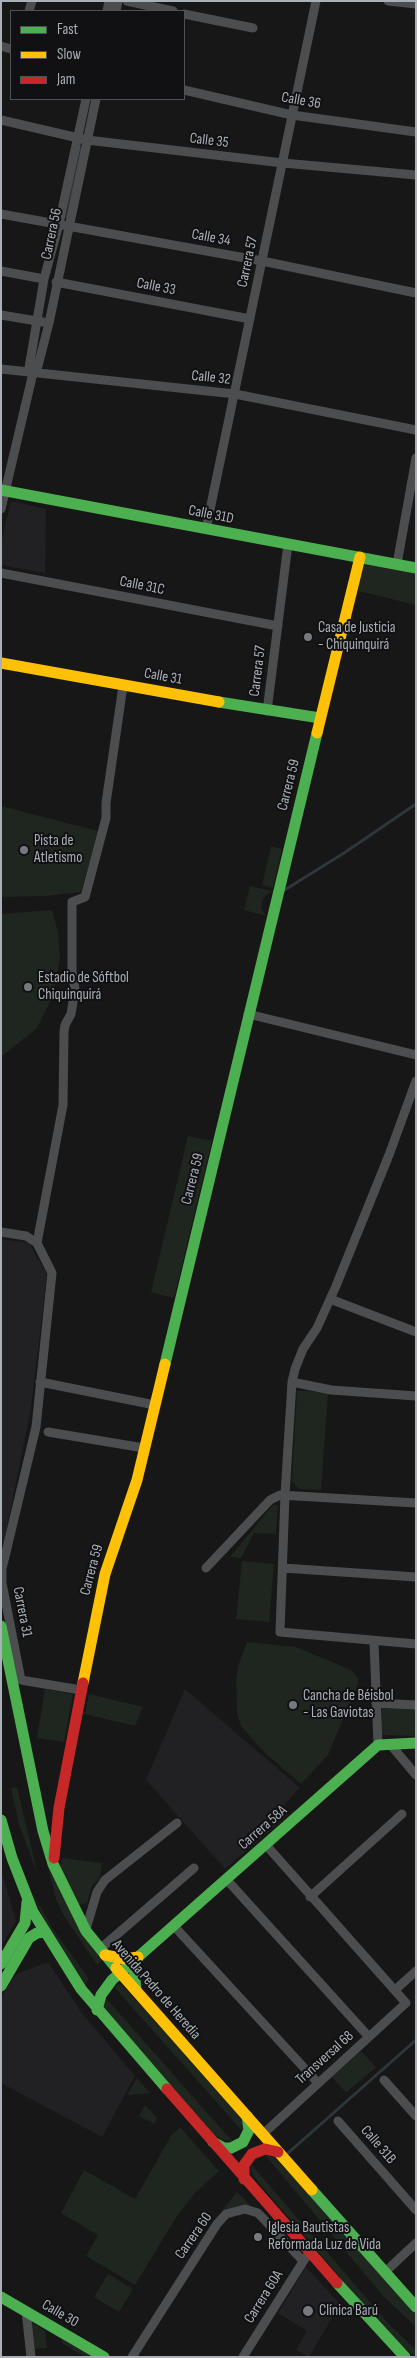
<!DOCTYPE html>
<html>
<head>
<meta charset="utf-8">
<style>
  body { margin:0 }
  #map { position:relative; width:417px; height:2358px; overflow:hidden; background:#171717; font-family:"Sofia Sans Condensed",sans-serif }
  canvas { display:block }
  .frame { position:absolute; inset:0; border:2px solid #a9b0b7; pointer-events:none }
  .legend { position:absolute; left:10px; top:10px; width:175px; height:90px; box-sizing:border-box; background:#111113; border:1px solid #4e5155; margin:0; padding:6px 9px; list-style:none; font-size:15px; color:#a9b0b7 }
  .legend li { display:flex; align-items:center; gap:10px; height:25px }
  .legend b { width:25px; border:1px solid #4e5155 }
</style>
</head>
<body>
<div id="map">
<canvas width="417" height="2358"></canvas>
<div class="frame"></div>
<ul class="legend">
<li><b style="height:6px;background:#4caf50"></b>Fast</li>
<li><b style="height:6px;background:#ffc107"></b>Slow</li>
<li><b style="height:6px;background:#c62828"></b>Jam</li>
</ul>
</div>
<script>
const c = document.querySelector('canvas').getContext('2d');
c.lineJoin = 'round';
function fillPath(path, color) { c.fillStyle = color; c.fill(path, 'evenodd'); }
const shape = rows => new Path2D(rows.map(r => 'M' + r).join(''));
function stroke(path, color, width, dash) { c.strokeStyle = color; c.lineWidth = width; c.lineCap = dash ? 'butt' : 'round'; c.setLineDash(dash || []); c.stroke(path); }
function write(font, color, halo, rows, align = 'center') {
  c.font = font + ' "Sofia Sans Condensed",sans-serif'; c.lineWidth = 4; c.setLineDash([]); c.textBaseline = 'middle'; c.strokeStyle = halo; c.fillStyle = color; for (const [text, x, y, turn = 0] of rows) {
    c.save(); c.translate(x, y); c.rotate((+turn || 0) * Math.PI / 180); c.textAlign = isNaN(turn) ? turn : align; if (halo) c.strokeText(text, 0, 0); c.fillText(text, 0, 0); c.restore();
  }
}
fillPath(shape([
  [11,501,46,509,45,573,1,565,1,544],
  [1,1239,29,1243,47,1274,31,1408,4,1542,1,1542],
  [185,1689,300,1788,282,1807,289,1814,225,1869,146,1780],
  [1,1869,16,1921,1,1947],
  [48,1962,81,2012,135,2076,102,2137,1,2083,1,1998,11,1980,19,1973],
  [306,2267,340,2304,309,2357,296,2350,307,2331,278,2313]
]), '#212123');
fillPath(shape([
  [362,562,416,572,416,605,354,590],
  [1,806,98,831,81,892,45,896,1,897],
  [271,846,282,849,273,888,262,885],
  [250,886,272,891,263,898,261,908,266,916,244,910],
  [52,910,58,932,60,959,53,996,37,1028,1,1057,1,914],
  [188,1136,212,1141,174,1298,151,1292],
  [297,1390,328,1393,321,1490,299,1489,292,1481],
  [273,1505,278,1505,276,1534,254,1533,241,1558,230,1557],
  [242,1561,274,1564,269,1622,236,1619],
  [247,1642,296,1647,351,1670,358,1678,358,1684,328,1755,301,1784,264,1752,241,1726,237,1714,236,1680,238,1666],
  [45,1689,73,1694,64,1742,37,1738],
  [89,1694,143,1707,135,1726,85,1714],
  [382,1706,416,1707,416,1736,381,1735],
  [17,1787,38,1876,19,1824,11,1788],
  [62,1858,102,1863,100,1878,92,1886,87,1903,78,1905,60,1866],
  [48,1868,102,1960,97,1965,64,1916,56,1899],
  [31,1890,53,1929,89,1979,85,1986,47,1926],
  [120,1983,242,2115,244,2133,115,1988],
  [105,1997,232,2141,222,2140,213,2134,101,2010],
  [361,2051,376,2067,346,2093,332,2077],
  [137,2078,150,2093,127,2095],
  [145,2105,157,2118,154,2124,139,2116],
  [180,2127,219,2171,195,2193,177,2216,135,2285,86,2256,98,2235,61,2213,84,2170,135,2199,171,2136],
  [265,2155,280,2159,416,2312,416,2327,384,2297],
  [250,2163,388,2323,416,2350,416,2357,397,2343,258,2182,252,2173],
  [237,2192,254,2209,225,2211,223,2209],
  [108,2274,133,2289,119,2312,94,2297],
  [30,2321,45,2331,47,2348,34,2349],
  [61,2339,93,2357,86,2357,63,2344]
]), '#1f251f');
stroke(shape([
  [67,218,80,148],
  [283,891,344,853,416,804],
  [287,2154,416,2040]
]), '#2d363a', 3);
stroke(shape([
  [127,1,173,11],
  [388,1,416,4],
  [29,11,32,1],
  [107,11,109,1],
  [116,11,118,1],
  [184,14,253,28],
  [1,46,11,49],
  [184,90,292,115,416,132],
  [1,120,87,140,283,163,416,175],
  [1,214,262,261,416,293],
  [1,271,44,279],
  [56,282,250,319],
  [1,315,43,322],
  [1,369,235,394,416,430],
  [33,373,29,368,44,279,59,224,86,99],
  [1,509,33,373,38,366,49,323,96,99],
  [206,529,316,1],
  [397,564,416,458],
  [1,573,278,626],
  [267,711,288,544],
  [248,1014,416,1055],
  [416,1081,389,1155,336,1286,317,1328,303,1349,295,1369,292,1382,285,1495,280,1632,416,1644],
  [1,1232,26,1236,37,1243,52,1273,36,1427,2,1569,2,1583,21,1680,81,1690],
  [37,1243,63,1105,64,1032,65,1025,71,1014,75,989,72,971,72,902,85,897,106,818,106,803,123,686],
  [330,1299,416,1332],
  [40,1382,155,1405],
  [292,1382,331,1390,416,1396],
  [48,1432,144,1448],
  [206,1568,270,1500,280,1495,416,1503],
  [283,1568,416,1577],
  [374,1642,378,1745],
  [376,1703,416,1705],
  [390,1744,416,1775],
  [227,1880,369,2037],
  [310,1897,402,1814],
  [174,1926,318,2083],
  [86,1929,97,1892,105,1880,177,1823],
  [100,1949,194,1868],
  [395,1990,416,1971],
  [384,2080,416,2116],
  [338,2121,416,2210],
  [263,2134,406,2003,266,1845],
  [385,2272,416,2243],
  [26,2311,31,2357],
  [132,2357,217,2224,226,2214,245,2209,258,2213,303,2261],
  [243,2357,306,2257]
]), '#4b4d4f', 9);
stroke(shape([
  [1,490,416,568],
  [219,702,320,718],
  [165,1364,317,733],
  [1,1626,43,1831,53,1864,86,1931,116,1968],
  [1,1820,12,1858,33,1912,81,1989,167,2089],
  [1,1964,25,1923,27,1902],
  [1,1986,29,1938,37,1933,45,1932],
  [136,1990,134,1970,138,1957],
  [97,2010,101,1995,112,1980,378,1745,416,1743],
  [213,2142,224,2148,231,2148,243,2142,249,2130,247,2116],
  [312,2190,416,2307],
  [337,2283,405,2357],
  [1,2297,104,2357]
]), '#4caf50', 11);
stroke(shape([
  [1,663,219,702],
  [317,733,360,557],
  [83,1683,105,1574,137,1480,165,1364],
  [105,1955,125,1959,138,1957],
  [116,1968,312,2190]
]), '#ffc107', 11);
stroke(shape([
  [54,1858,59,1808,83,1683],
  [167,2089,337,2283],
  [244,2179,244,2165,252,2154,265,2149,278,2152]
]), '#c62828', 11);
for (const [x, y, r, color] of [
  [308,637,5,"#767a7f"],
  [24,850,5,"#767a7f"],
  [28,987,5,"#767a7f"],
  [293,1705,5,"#767a7f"],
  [258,2237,5,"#767a7f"],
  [308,2311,6,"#767a7f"]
]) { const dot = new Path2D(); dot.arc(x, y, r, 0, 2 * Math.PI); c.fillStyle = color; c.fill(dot); stroke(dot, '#111113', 2); }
write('15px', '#a9b0b7', '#111113', [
  ["Calle 36",301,101,10],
  ["Calle 35",209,141,7],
  ["Carrera 56",52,234,-78],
  ["Calle 34",211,238,10],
  ["Carrera 57",248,262,-78],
  ["Calle 33",156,287,11],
  ["Calle 32",211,378,6],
  ["Calle 31D",211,515,11],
  ["Calle 31C",142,586,11],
  ["Carrera 57",258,671,-83],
  ["Calle 31",163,677,10],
  ["Carrera 59",289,785,-76],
  ["Carrera 59",193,1179,-76],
  ["Carrera 59",92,1570,-75],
  ["Carrera 31",22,1612,79],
  ["Carrera 58A",263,1828,-41],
  ["Avenida Pedro de Heredia",156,1990,49],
  ["Transversal 68",325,2058,-42],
  ["Calle 31B",378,2145,49],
  ["Carrera 60",194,2236,-55],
  ["Carrera 60A",264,2297,-58],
  ["Calle 30",60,2314,30]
]);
write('15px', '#a9b0b7', '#111113', [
  ["Casa de Justicia",318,628],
  ["- Chiquinquirá",318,645],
  ["Pista de",34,841],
  ["Atletismo",34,858],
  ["Estadio de Sóftbol",38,978],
  ["Chiquinquirá",38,995],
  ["Cancha de Béisbol",303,1696],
  ["- Las Gaviotas",303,1713],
  ["Iglesia Bautistas",268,2228],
  ["Reformada Luz de Vida",268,2245],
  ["Clínica Barú",319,2311]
], 'left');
</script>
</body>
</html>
